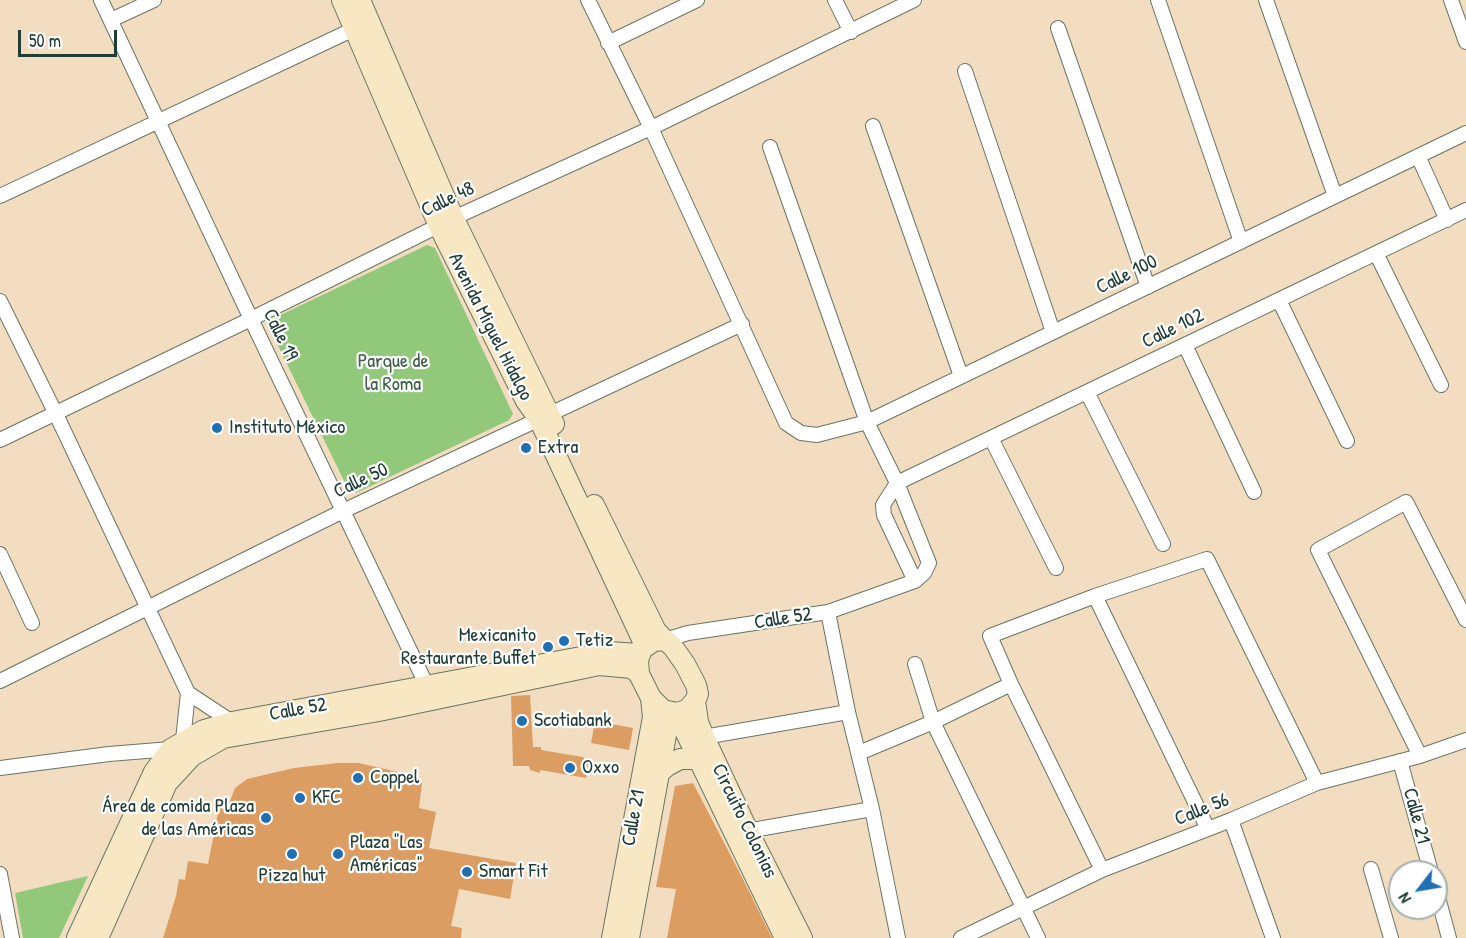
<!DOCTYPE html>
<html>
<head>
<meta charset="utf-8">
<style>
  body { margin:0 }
  #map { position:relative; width:1466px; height:938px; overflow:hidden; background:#f2ddc0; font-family:"Patrick Hand",sans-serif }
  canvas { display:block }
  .north { position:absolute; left:1388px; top:860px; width:60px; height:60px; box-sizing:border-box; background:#fff; border:2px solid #a5b1ae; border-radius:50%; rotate:239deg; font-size:16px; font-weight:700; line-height:24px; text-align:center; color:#1f3d34 }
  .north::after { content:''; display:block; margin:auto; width:21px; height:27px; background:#1f6fb2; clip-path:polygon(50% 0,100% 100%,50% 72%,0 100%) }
  .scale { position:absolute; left:18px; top:30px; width:99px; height:27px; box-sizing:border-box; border:3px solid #1f3d34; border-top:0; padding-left:8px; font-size:18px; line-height:21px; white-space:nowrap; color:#1f3d34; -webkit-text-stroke:4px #fff; paint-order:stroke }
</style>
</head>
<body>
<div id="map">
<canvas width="1466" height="938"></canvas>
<div class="north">N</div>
<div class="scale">50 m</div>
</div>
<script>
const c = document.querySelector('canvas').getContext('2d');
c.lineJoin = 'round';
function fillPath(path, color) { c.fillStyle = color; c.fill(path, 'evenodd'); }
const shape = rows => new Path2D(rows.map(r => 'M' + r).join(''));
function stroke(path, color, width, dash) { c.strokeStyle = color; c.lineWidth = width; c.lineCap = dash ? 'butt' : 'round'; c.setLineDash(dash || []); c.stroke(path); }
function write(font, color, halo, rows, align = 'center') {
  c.font = font + ' "Patrick Hand",sans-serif'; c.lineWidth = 4.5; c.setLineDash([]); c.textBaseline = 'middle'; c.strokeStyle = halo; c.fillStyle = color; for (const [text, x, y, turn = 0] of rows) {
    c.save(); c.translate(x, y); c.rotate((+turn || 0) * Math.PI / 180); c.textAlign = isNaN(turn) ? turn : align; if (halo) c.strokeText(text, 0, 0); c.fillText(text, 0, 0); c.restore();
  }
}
fillPath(shape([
  [427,245,435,248,513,414,509,420,356,493,349,491,268,325,270,320],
  [88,876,59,938,23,938,15,893]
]), '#92c87a');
fillPath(shape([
  [530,695,533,747,541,747,541,750,583,757,588,764,586,778,540,770,540,773,530,770,529,766,513,766,511,696],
  [595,721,633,728,629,750,591,743],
  [338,763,358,763,381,768,402,773,422,783,419,808,436,812,429,848,516,863,510,899,459,889,451,926,462,928,461,938,163,938,176,896,179,879,185,880,188,861,208,864,219,808,227,809,235,788,247,779,294,768],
  [693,783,745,883,772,938,667,938,676,889,656,887,675,786]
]), '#dc9d62');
const street = shape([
  [101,0,251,319,427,686],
  [588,0,651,128,786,423,801,433,817,435,867,422,1466,133],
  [835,0,851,32],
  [1158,0,1241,242],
  [1266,0,1335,196],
  [1451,0,1466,42],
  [111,20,154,0],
  [1058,28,1148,287],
  [608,43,697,0],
  [965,71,1053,332],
  [873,126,961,376],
  [1418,156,1447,220],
  [0,196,354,29],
  [1376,253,1441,385],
  [1279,300,1347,441],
  [0,301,55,412,188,693,183,740],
  [1185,345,1254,492],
  [1087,392,1163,544],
  [991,438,1056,568],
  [0,440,251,319,458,216,651,128,914,0],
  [0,554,32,623],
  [915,581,884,515,883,505,897,483,1466,210],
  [1095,596,1208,829],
  [828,612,848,712,872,809,898,938],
  [665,640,688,633,828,612,915,581,924,573,929,563,897,483,867,422,770,147],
  [915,664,933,722,1038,938],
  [0,681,343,511,742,324],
  [188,693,232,722],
  [704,737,848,712],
  [859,753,933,722,1011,684],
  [1420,756,1318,550,1406,502,1466,620],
  [1400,761,1431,872],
  [0,768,109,754,171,749],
  [1231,820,1273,938],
  [741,832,872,809],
  [1371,869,1391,938],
  [1102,870,1011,684,990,636,1095,596,1207,559,1317,783],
  [0,874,12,938],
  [1436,890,1449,938],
  [961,938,1102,870,1231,820,1317,783,1420,756,1466,740]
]);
const secondary = shape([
  [342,0,439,226,526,401,539,419,643,641,642,649],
  [360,0,454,219,554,424],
  [594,505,656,631,665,640],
  [695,701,698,722,704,737,748,831,802,938],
  [681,712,683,727,785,938],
  [659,773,667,766,680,759,698,759],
  [77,938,154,772,171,749,204,730,232,722,608,652,639,654],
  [98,938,167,783,192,756,223,738,379,711,599,665,632,668,639,674],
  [612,938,653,717,651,698,639,674,638,660,642,649,654,641,665,640,673,647,685,664,696,685,698,694,695,701,687,710,676,713,663,710,651,698],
  [629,938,670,713]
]);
stroke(street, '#697565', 16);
stroke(secondary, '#697565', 22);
stroke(street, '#fff', 14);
stroke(secondary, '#f7e8c3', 20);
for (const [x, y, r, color] of [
  [217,428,6,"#1f6fb2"],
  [526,448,6,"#1f6fb2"],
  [564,641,6,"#1f6fb2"],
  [548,647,6,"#1f6fb2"],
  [522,721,6,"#1f6fb2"],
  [570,768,6,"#1f6fb2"],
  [358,778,6,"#1f6fb2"],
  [300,798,6,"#1f6fb2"],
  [266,818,6,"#1f6fb2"],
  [292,854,6,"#1f6fb2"],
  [338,854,6,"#1f6fb2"],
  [467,872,6,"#1f6fb2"]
]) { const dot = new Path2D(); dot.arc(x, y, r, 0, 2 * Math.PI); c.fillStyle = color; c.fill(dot); stroke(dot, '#fff', 2); }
write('20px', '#1f3d34', '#fff', [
  ["Calle 48",448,200,-26],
  ["Calle 100",1127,275,-26],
  ["Avenida Miguel Hidalgo",490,327,63],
  ["Calle 102",1173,329,-26],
  ["Calle 19",280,335,64],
  ["Calle 50",361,481,-25],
  ["Calle 52",783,619,-9],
  ["Calle 52",298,710,-10],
  ["Calle 56",1202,810,-22],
  ["Calle 21",1416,816,75],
  ["Calle 21",634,818,-80],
  ["Circuito Colonias",744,821,64]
]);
write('20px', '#3c6046', '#fff', [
  ["Parque de",393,362],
  ["la Roma",393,385]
]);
write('20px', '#1f3d34', '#fff', [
  ["Instituto México",229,428],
  ["Extra",538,448],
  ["Mexicanito",536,636,"right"],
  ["Restaurante Buffet",536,659,"right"],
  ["Tetiz",576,641],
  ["Scotiabank",534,721],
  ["Oxxo",582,768],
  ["Coppel",370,778],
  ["KFC",312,798],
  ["Área de comida Plaza",254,807,"right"],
  ["de las Américas",254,830,"right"],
  ["Plaza \"Las",350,843],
  ["Américas\"",350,866],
  ["Smart Fit",479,872],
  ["Pizza hut",292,876,"center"]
], 'left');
</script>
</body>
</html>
